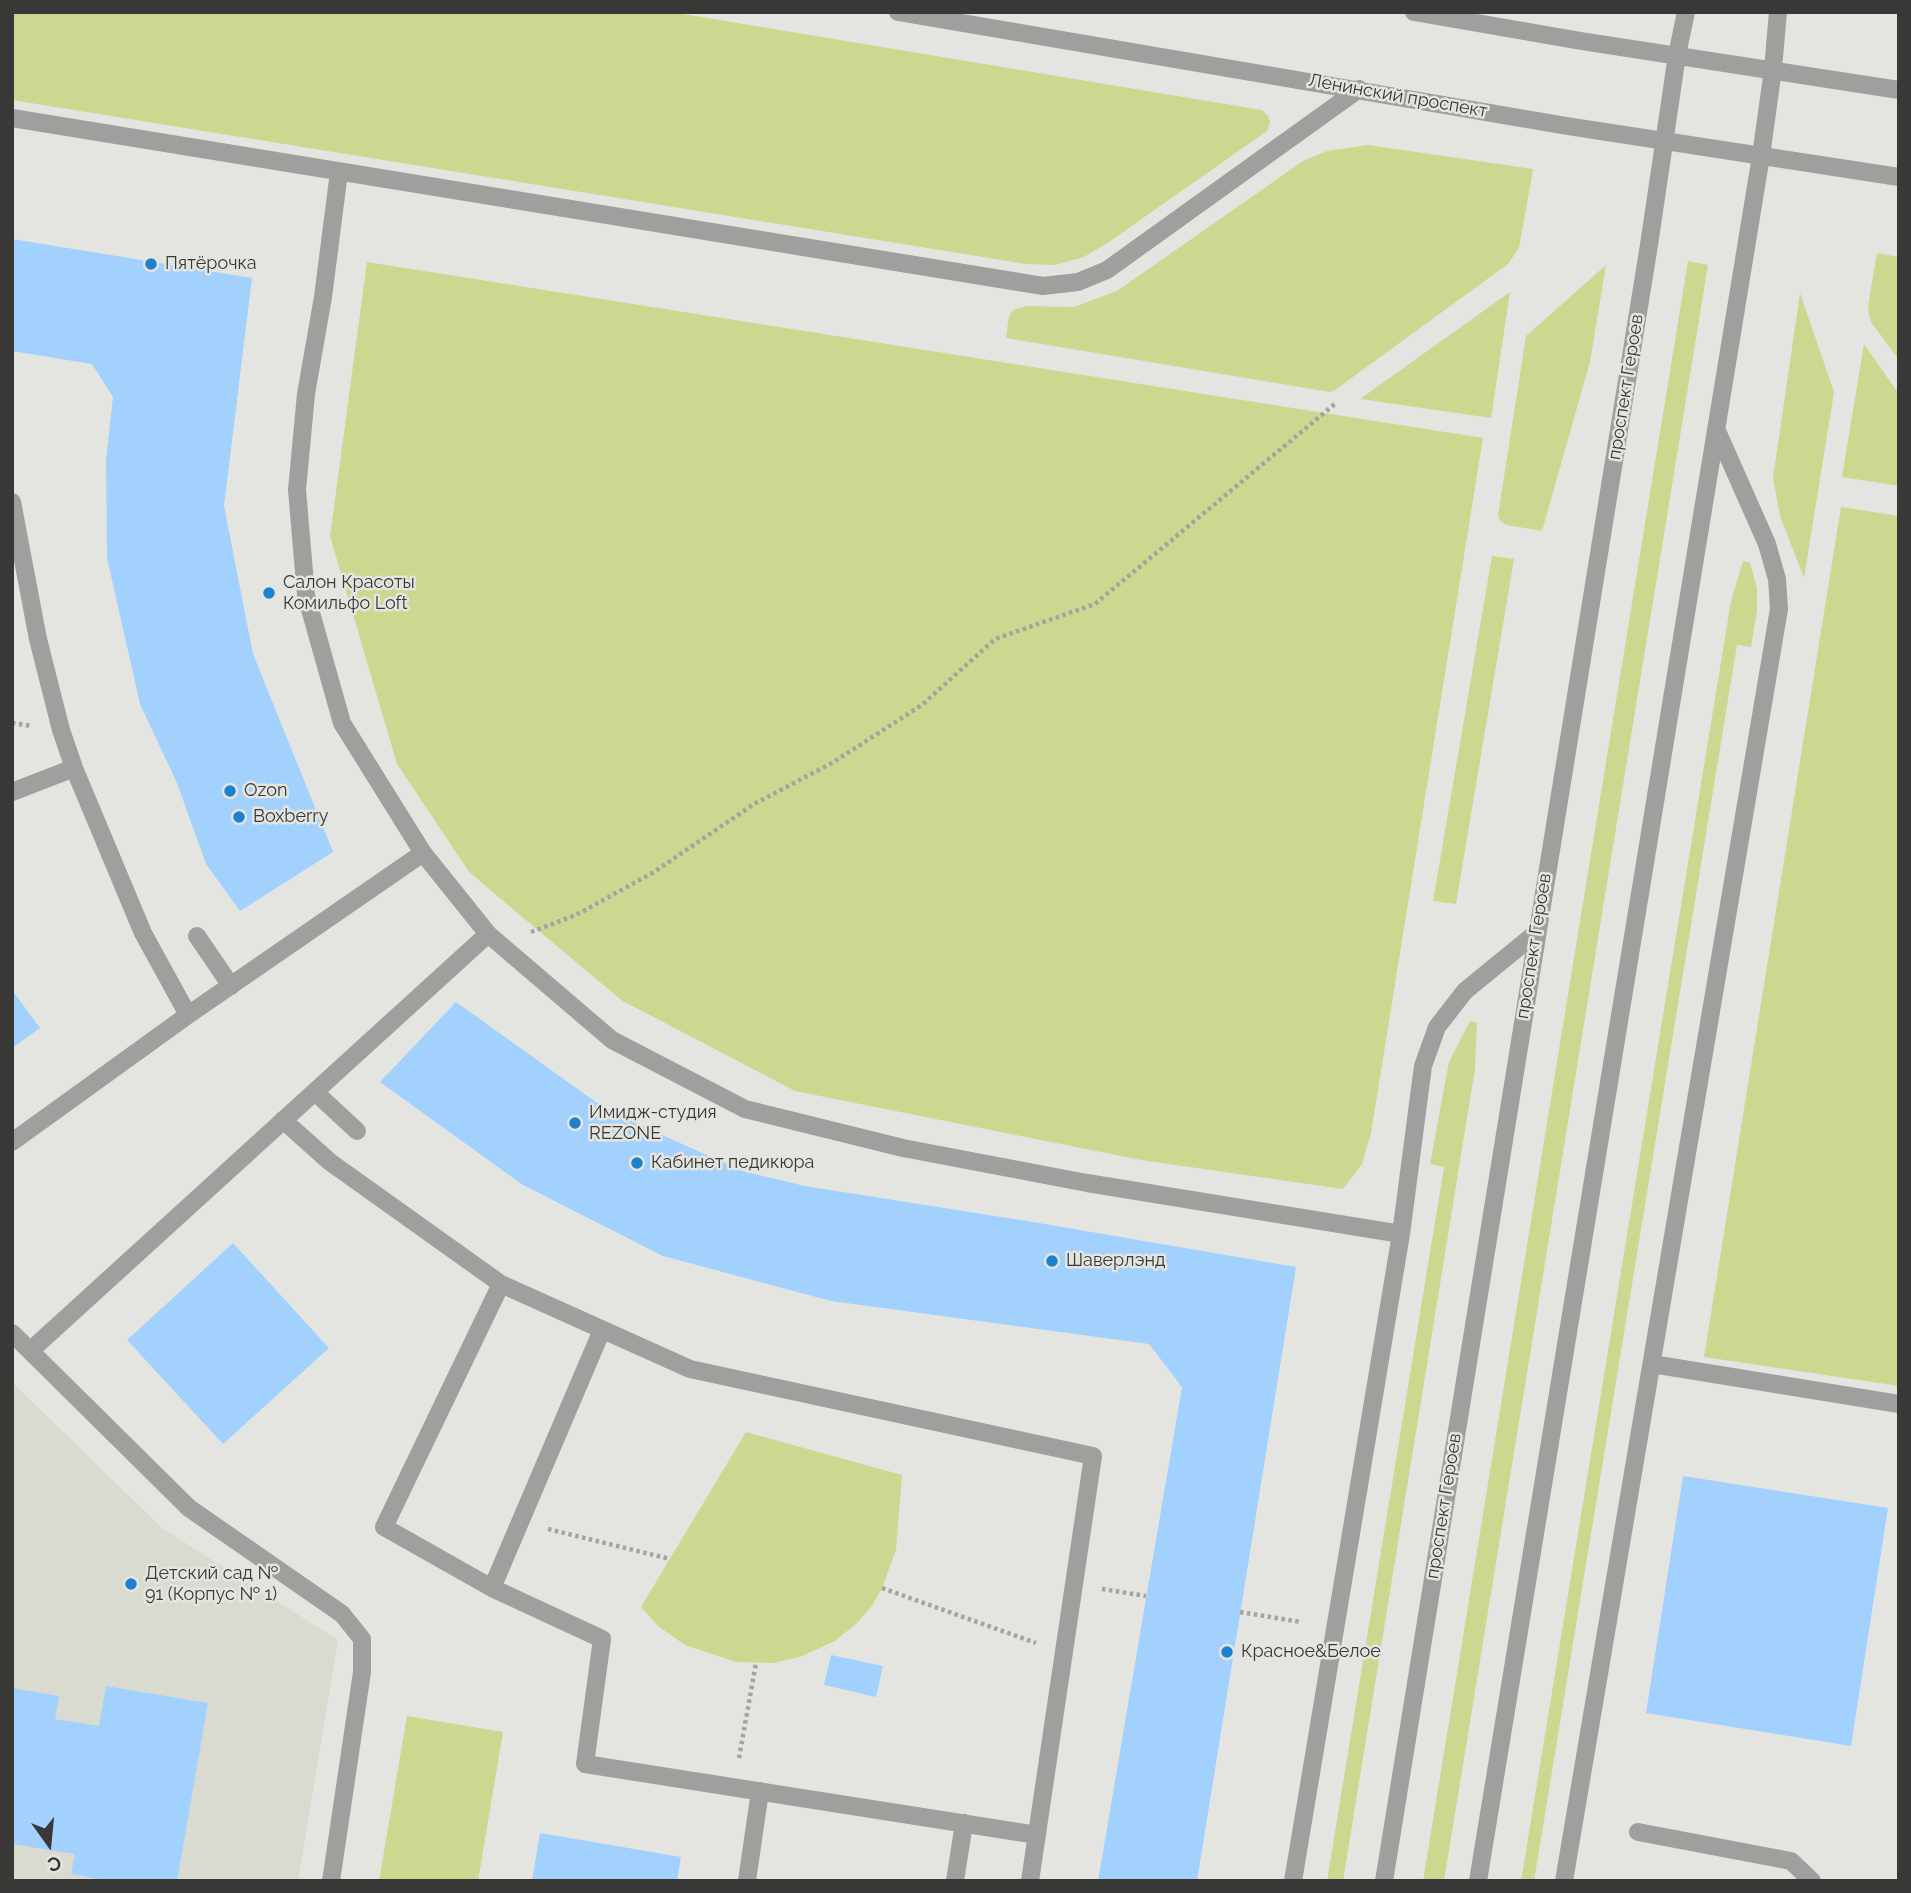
<!DOCTYPE html>
<html>
<head>
<meta charset="utf-8">
<style>
  body { margin:0 }
  #map { position:relative; width:1911px; height:1893px; overflow:hidden; background:#e4e5e1; font-family:Raleway,sans-serif }
  canvas { display:block }
  .frame { position:absolute; inset:0; border:14px solid #383836; pointer-events:none }
  .north { position:absolute; left:14px; top:1809px; width:70px; height:70px; -webkit-text-stroke:5px #e4e5e1; paint-order:stroke; rotate:165deg; font-size:19px; font-weight:700; line-height:28px; text-align:center; color:#383836 }
  .north::after { content:''; display:block; margin:auto; width:24px; height:32px; background:#383836; clip-path:polygon(50% 0,100% 100%,50% 72%,0 100%) }
</style>
</head>
<body>
<div id="map">
<canvas width="1911" height="1893"></canvas>
<div class="frame"></div>
<div class="north">С</div>
</div>
<script>
const c = document.querySelector('canvas').getContext('2d');
c.lineJoin = 'round';
function fillPath(path, color) { c.fillStyle = color; c.fill(path, 'evenodd'); }
const shape = rows => new Path2D(rows.map(r => 'M' + r).join(''));
function stroke(path, color, width, dash) { c.strokeStyle = color; c.lineWidth = width; c.lineCap = dash ? 'butt' : 'round'; c.setLineDash(dash || []); c.stroke(path); }
function write(font, color, halo, rows, align = 'center') {
  c.font = font + ' Raleway,sans-serif'; c.lineWidth = 5; c.setLineDash([]); c.textBaseline = 'middle'; c.strokeStyle = halo; c.fillStyle = color; for (const [text, x, y, turn = 0] of rows) {
    c.save(); c.translate(x, y); c.rotate((+turn || 0) * Math.PI / 180); c.textAlign = isNaN(turn) ? turn : align; if (halo) c.strokeText(text, 0, 0); c.fillText(text, 0, 0); c.restore();
  }
}
fillPath(shape([
  [12,1382,162,1528,338,1640,298,1881,12,1881]
]), '#d9dbd0');
fillPath(shape([
  [12,12,671,12,1262,110,1268,116,1270,123,1267,131,1109,242,1084,257,1055,265,1026,264,12,100],
  [1368,145,1533,169,1519,248,1508,264,1335,390,1330,392,1006,338,1009,316,1013,310,1027,306,1074,307,1117,291,1303,161,1327,151],
  [1877,253,1899,257,1899,360,1871,322,1869,315,1868,306],
  [1688,261,1708,265,1444,1881,1423,1881],
  [367,262,1483,438,1371,1133,1362,1164,1343,1189,1141,1160,795,1091,621,1000,469,872,397,764,330,536],
  [1606,265,1590,362,1542,531,1507,525,1500,521,1498,515,1526,336],
  [1510,292,1491,418,1360,399],
  [1800,293,1834,392,1804,578,1780,516,1773,478],
  [1864,344,1899,394,1899,486,1842,477],
  [1841,507,1899,516,1899,1386,1704,1357],
  [1492,556,1514,559,1456,904,1433,901],
  [1743,561,1750,563,1757,588,1757,611,1751,647,1737,645,1534,1881,1521,1881,1731,601],
  [1470,1021,1477,1023,1475,1069,1343,1881,1327,1881,1444,1167,1430,1164,1449,1062],
  [746,1432,902,1475,896,1550,882,1588,871,1607,857,1623,835,1641,800,1657,773,1663,736,1662,685,1645,658,1626,641,1607],
  [407,1716,503,1732,478,1881,379,1881]
]), '#ced78f');
fillPath(shape([
  [12,239,252,278,224,506,253,654,333,852,240,911,206,864,177,783,140,704,107,558,106,460,113,397,92,364,12,351],
  [12,990,40,1028,12,1048],
  [456,1002,607,1110,742,1171,805,1186,1033,1222,1296,1267,1197,1881,1098,1881,1182,1387,1149,1344,831,1301,663,1256,523,1185,380,1082],
  [233,1243,329,1348,223,1444,127,1340],
  [1683,1476,1888,1508,1851,1746,1646,1713],
  [831,1655,883,1666,876,1697,824,1685],
  [106,1686,208,1703,177,1881,109,1881,71,1874,75,1854,12,1844,12,1688,59,1696,55,1719,99,1726],
  [540,1833,681,1857,677,1881,532,1881]
]), '#a2d1fd');
stroke(shape([
  [12,723,32,726],
  [531,932,576,915,654,872,754,804,832,763,922,705,995,639,1095,604,1336,403],
  [548,1529,670,1559],
  [882,1588,1036,1643],
  [1102,1589,1146,1596],
  [1240,1612,1301,1622],
  [739,1758,756,1663]
]), '#a3a4a1', 4.5, [3.5, 3.5]);
stroke(shape([
  [898,12,1567,126,1899,177],
  [1414,12,1581,41,1899,90],
  [12,118,1043,286,1078,282,1107,270,1359,89],
  [12,502,38,639,61,730,74,768,143,933,188,1015],
  [12,792,74,768],
  [423,853,488,934,612,1040,745,1109,903,1148,1087,1183,1401,1234],
  [197,936,231,986],
  [315,1092,357,1131],
  [283,1120,330,1162,501,1284,690,1369,1093,1456,1030,1881],
  [12,1142,188,1015,423,853,342,723,306,595,297,490,306,394,323,297,339,172],
  [501,1284,384,1527,492,1588,602,1639,585,1764,1037,1835],
  [12,1333,189,1508,342,1614,362,1639,362,1672,331,1881],
  [30,1351,488,934],
  [1652,1364,1899,1404],
  [492,1588,602,1330],
  [1638,1832,1791,1861,1812,1881],
  [747,1881,760,1791],
  [955,1881,964,1823],
  [1293,1881,1401,1234,1423,1066,1437,1027,1465,991,1536,933],
  [1384,1881,1649,245,1677,55,1686,12],
  [1478,1881,1761,156,1773,69,1778,12],
  [1564,1881,1779,609,1777,579,1767,544,1717,431]
]), '#9f9f9d', 18);
for (const [x, y, r, color] of [
  [151,264,7,"#1f81cd"],
  [269,593,7,"#1f81cd"],
  [230,791,7,"#1f81cd"],
  [239,817,7,"#1f81cd"],
  [575,1123,7,"#1f81cd"],
  [637,1163,7,"#1f81cd"],
  [1052,1261,7,"#1f81cd"],
  [131,1584,7,"#1f81cd"],
  [1227,1652,7,"#1f81cd"]
]) { const dot = new Path2D(); dot.arc(x, y, r, 0, 2 * Math.PI); c.fillStyle = color; c.fill(dot); stroke(dot, '#e4e5e1', 2.5); }
write('18px', '#383836', '#e4e5e1', [
  ["Ленинский проспект",1398,96,10],
  ["проспект Героев",1626,387,-81],
  ["проспект Героев",1534,946,-81],
  ["проспект Героев",1444,1506,-81]
]);
write('18px', '#383836', '#e4e5e1', [
  ["Пятёрочка",165,264],
  ["Салон Красоты",283,583],
  ["Комильфо Loft",283,604],
  ["Ozon",244,791],
  ["Boxberry",253,817],
  ["Имидж-студия",589,1113],
  ["REZONE",589,1134],
  ["Кабинет педикюра",651,1163],
  ["Шаверлэнд",1066,1261],
  ["Детский сад №",145,1574],
  ["91 (Корпус № 1)",145,1595],
  ["Красное&Белое",1241,1652]
], 'left');
</script>
</body>
</html>
